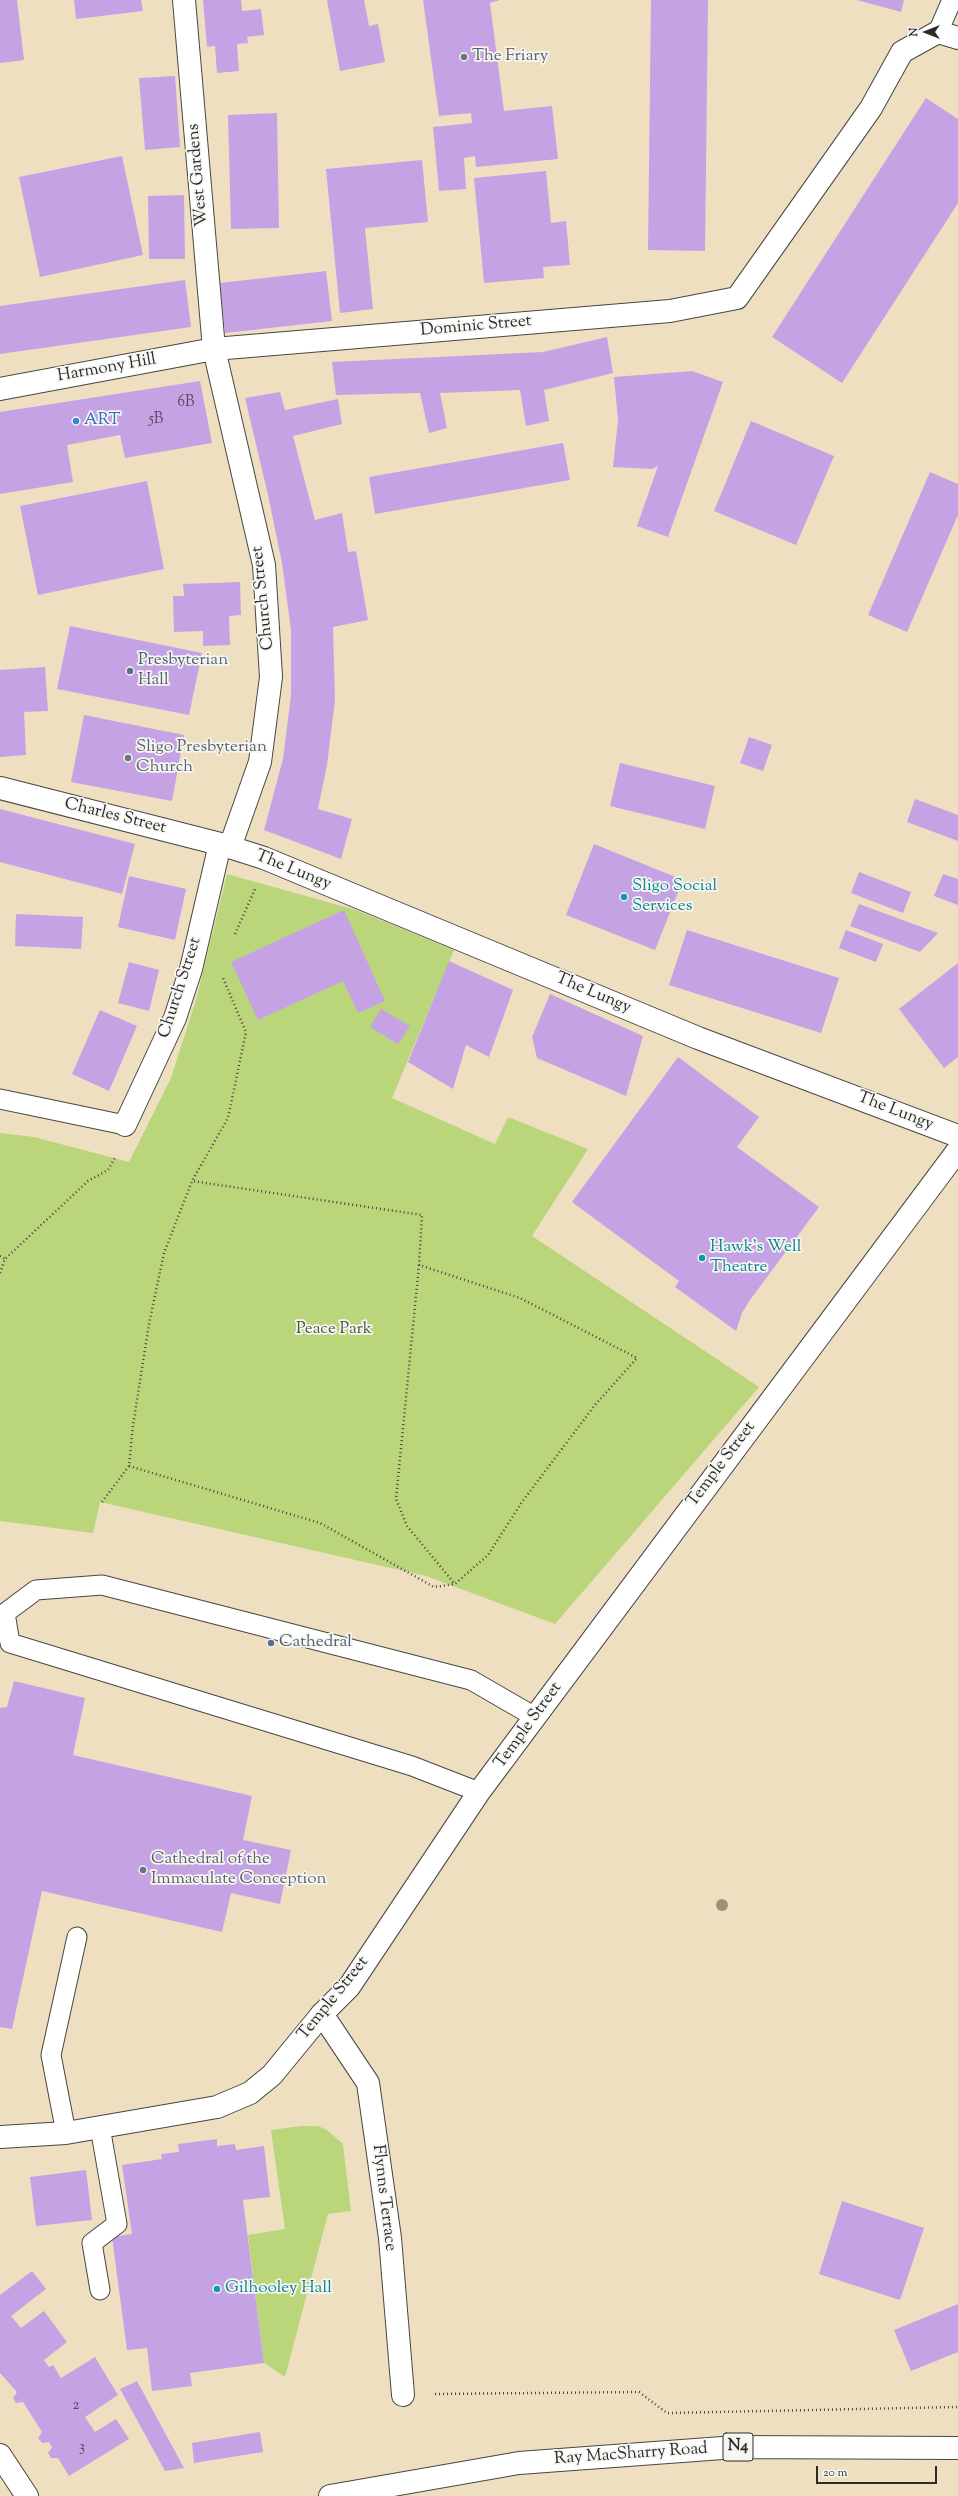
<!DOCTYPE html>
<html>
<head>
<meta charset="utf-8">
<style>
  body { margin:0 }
  #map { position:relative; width:958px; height:2496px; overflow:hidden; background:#efdfc1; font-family:"Sorts Mill Goudy",serif }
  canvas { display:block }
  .north { position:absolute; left:906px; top:12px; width:40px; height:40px; -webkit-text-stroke:3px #f6f6f2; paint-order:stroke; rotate:270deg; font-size:11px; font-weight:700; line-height:16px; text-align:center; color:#2b2b2b }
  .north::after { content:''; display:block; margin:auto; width:14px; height:18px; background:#2b2b2b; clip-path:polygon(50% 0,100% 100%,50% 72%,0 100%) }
  .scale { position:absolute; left:816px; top:2466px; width:121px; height:18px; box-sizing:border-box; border:2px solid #2b2b2b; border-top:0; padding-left:5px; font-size:12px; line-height:14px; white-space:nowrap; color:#2b2b2b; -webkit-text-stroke:3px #f6f6f2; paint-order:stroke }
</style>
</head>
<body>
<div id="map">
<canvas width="958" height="2496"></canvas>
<div class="north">N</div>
<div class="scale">20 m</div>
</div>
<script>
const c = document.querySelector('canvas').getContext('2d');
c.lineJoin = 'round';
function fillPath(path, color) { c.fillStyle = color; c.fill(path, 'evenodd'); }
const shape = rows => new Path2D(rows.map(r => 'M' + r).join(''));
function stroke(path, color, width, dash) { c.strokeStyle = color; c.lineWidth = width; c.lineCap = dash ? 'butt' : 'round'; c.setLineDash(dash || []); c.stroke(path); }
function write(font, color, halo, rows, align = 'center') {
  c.font = font + ' "Sorts Mill Goudy",serif'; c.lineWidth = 3.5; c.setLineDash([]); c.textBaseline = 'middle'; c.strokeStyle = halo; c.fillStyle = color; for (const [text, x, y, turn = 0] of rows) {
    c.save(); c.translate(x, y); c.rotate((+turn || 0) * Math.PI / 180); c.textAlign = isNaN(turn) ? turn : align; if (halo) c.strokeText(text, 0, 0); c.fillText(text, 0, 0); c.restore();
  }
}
fillPath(shape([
  [227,874,356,910,454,950,392,1098,495,1144,508,1117,588,1149,532,1236,759,1387,555,1624,426,1576,100,1502,93,1533,0,1521,0,1133,34,1137,129,1162,171,1078,196,1000],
  [301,2126,318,2126,327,2130,343,2144,351,2211,328,2214,285,2377,264,2363,248,2235,285,2229,271,2130]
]), '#bbd57b');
fillPath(shape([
  [0,0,17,0,24,60,0,63],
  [74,0,141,0,143,11,76,19],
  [203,0,241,0,242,11,261,9,264,35,247,37,248,43,237,44,239,71,217,73,215,46,207,47],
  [327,0,364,0,369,26,378,24,385,62,340,71],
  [423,0,500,0,490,3,504,111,552,106,558,159,476,167,475,156,464,158,466,189,439,191,433,127,472,123,471,113,439,116],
  [651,0,708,0,705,251,648,250],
  [857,0,904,0,901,12],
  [175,76,180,147,145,150,139,78],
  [926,98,958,119,958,203,842,383,772,337],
  [277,113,279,228,231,229,228,115],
  [122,156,143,255,40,277,19,177],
  [422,160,428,222,365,228,373,309,340,313,326,169],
  [546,171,551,223,566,221,570,265,543,267,544,278,484,283,474,178],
  [184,195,185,259,149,259,148,196],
  [326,271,332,321,225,333,220,283],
  [185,280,191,327,0,354,0,306],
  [607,337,613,373,544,390,549,421,526,426,520,390,440,393,447,428,429,433,420,393,336,395,332,362,543,352],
  [692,371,723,382,668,537,637,526,658,466,652,469,613,467,618,420,614,377],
  [200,381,212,443,125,458,120,435,67,445,73,482,0,494,0,412],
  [280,392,285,410,338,399,342,424,293,436,315,520,342,513,348,552,356,551,368,620,333,627,335,700,327,765,318,809,352,819,341,859,264,830,283,759,291,695,291,630,282,563,268,495,245,398],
  [751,421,834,456,796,545,714,511],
  [563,443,570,480,375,514,369,477],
  [930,472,958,484,958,515,907,632,868,615],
  [147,481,164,569,38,595,20,506],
  [240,582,241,615,229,616,230,645,203,646,203,631,174,632,173,596,184,596,183,584],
  [70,626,202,653,189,715,57,689],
  [45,667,48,711,24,712,26,755,0,757,0,670],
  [84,715,184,735,172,801,71,782],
  [749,737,772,745,763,771,740,763],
  [620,763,715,786,705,829,610,806],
  [915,799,958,815,958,841,907,822],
  [0,809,135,844,122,894,0,862],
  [594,844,683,880,655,950,566,915],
  [859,872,911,892,903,913,851,893],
  [943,874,958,879,958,905,934,896],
  [129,876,186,889,175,940,118,927],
  [859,904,938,933,920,952,850,926],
  [344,910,385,1001,358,1013,343,981,258,1020,231,962],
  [16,914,83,917,81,949,15,946],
  [687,930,839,978,821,1033,669,985],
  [846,930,883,944,876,962,839,948],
  [449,961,513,990,489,1057,466,1045,453,1089,408,1062],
  [129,962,159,970,149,1011,118,1003],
  [958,963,958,1057,944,1068,899,1009],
  [550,994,643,1036,626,1096,537,1058,532,1037],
  [381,1009,410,1026,398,1044,370,1027],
  [100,1010,137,1026,109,1091,72,1074],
  [678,1057,759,1117,737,1147,819,1207,750,1300,742,1313,736,1331,675,1287,679,1281,572,1202],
  [14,1681,85,1698,73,1755,252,1796,243,1840,291,1850,280,1904,231,1893,222,1932,42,1891,12,2029,0,2027,0,1708,7,1707],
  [217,2139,217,2146,235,2144,236,2150,264,2146,270,2197,243,2200,264,2363,190,2373,192,2386,152,2391,147,2348,127,2350,112,2237,132,2234,122,2165,162,2159,161,2154,179,2152,178,2144],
  [86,2170,92,2220,36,2226,30,2177],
  [842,2201,924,2228,900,2300,819,2274],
  [32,2271,46,2289,11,2316,21,2328,44,2311,67,2342,44,2360,49,2367,53,2365,61,2378,95,2357,118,2395,85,2417,95,2432,116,2419,129,2439,69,2476,58,2458,51,2458,48,2453,52,2447,49,2442,42,2443,38,2438,42,2432,23,2402,16,2403,13,2398,17,2392,0,2373,0,2295],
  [958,2304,958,2352,911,2371,894,2330],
  [137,2381,184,2468,165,2471,120,2389],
  [260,2432,263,2452,194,2463,192,2443]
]), '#c5a2e4');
const lane = shape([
  [938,32,952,0],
  [0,1099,125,1125],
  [479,1792,412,1766,10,1643,5,1613,36,1590,102,1585,471,1680,535,1717],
  [66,2133,51,2055,77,1937],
  [100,2290,92,2243,117,2224,100,2127]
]);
const street = shape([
  [214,349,670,311,737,298,871,108,902,52,938,32,958,38],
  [125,1125,175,1018,191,969,220,844],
  [322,2014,368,2083,390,2238,403,2395]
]);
const secondary = shape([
  [184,0,214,349,264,565,271,677,260,762,230,847],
  [0,389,214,349],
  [0,788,220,844,264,858,698,1038,958,1136],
  [0,2137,66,2133,217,2107,250,2093,272,2075,322,2014,349,1987,479,1792,958,1150],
  [0,2455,27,2496]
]);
const highway = shape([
  [330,2496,519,2463,736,2447,958,2448]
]);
stroke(lane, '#484642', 21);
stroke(street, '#484642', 24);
stroke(secondary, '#484642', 24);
stroke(highway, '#484642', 24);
stroke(shape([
  [235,934,255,889],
  [0,1256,5,1259],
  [419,1265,396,1499,407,1526,454,1583],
  [0,1273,5,1259,88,1181,108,1170,116,1156],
  [129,1466,320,1523,434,1587,455,1584,488,1555,522,1502,595,1405,637,1358,520,1298,419,1265,422,1215,192,1181],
  [102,1502,129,1466,133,1425,149,1324,164,1253,192,1181,228,1118,246,1032,223,978],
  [435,2394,639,2392,667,2413,958,2407]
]), '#484642', 2.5, [1, 3]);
stroke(lane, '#fff', 19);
stroke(street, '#fff', 22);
stroke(secondary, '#fff', 22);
stroke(highway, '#fff', 22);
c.fillStyle = '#97947a';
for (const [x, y] of [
  [722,1905]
]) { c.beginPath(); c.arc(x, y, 6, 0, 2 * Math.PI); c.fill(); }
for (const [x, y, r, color] of [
  [464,57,4,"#6b7280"],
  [76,421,4,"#3f7fe0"],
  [130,671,4,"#5c6f8a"],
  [128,758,4,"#6b7280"],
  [624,897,4,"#0f9aa8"],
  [702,1258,4,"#0f9aa8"],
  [271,1643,4,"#5c6f8a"],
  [143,1870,4,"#6b7280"],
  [217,2289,4,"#0f9aa8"]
]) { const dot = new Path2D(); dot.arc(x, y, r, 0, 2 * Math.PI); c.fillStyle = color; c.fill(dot); stroke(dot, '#f6f6f2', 1.5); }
write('15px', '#524959', null, [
  ["6B",186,403],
  ["5B",156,420],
  ["2",76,2406],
  ["3",82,2448]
]);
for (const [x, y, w] of [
  [738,2447,30]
]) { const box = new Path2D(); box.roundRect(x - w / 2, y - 14, w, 28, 3); c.fillStyle = '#f6f6f2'; c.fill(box); stroke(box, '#2b2b2b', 1); }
write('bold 16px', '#2b2b2b', null, [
  ["N4",738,2447]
]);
write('17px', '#5b616d', '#f6f6f2', [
  ["The Friary",472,57],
  ["Sligo Presbyterian",136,748],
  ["Church",136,768],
  ["Cathedral of the",151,1860],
  ["Immaculate Conception",151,1880]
], 'left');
write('17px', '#2b2b2b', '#f6f6f2', [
  ["West Gardens",199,175,-95],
  ["Dominic Street",476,327,-5],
  ["Harmony Hill",107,369,-10],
  ["Church Street",264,598,-96],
  ["Charles Street",115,817,14],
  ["The Lungy",293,871,22],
  ["Church Street",181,988,-72],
  ["The Lungy",593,994,23],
  ["The Lungy",895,1112,21],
  ["Temple Street",722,1465,-53],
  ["Temple Street",529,1726,-54],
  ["Temple Street",334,1999,-51],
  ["Flynns Terrace",383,2198,83],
  ["Ray MacSharry Road",631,2455,-4]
]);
write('17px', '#366cbe', '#f6f6f2', [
  ["ART",84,421]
], 'left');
write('17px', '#4e5e75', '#f6f6f2', [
  ["Presbyterian",138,661],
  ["Hall",138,681],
  ["Cathedral",279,1643]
], 'left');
write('17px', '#0d838f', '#f6f6f2', [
  ["Sligo Social",632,887],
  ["Services",632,907],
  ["Hawk's Well",710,1248],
  ["Theatre",710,1268],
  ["Gilhooley Hall",225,2289]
], 'left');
write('17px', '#4f563f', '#f6f6f2', [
  ["Peace Park",334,1330]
]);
</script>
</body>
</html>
